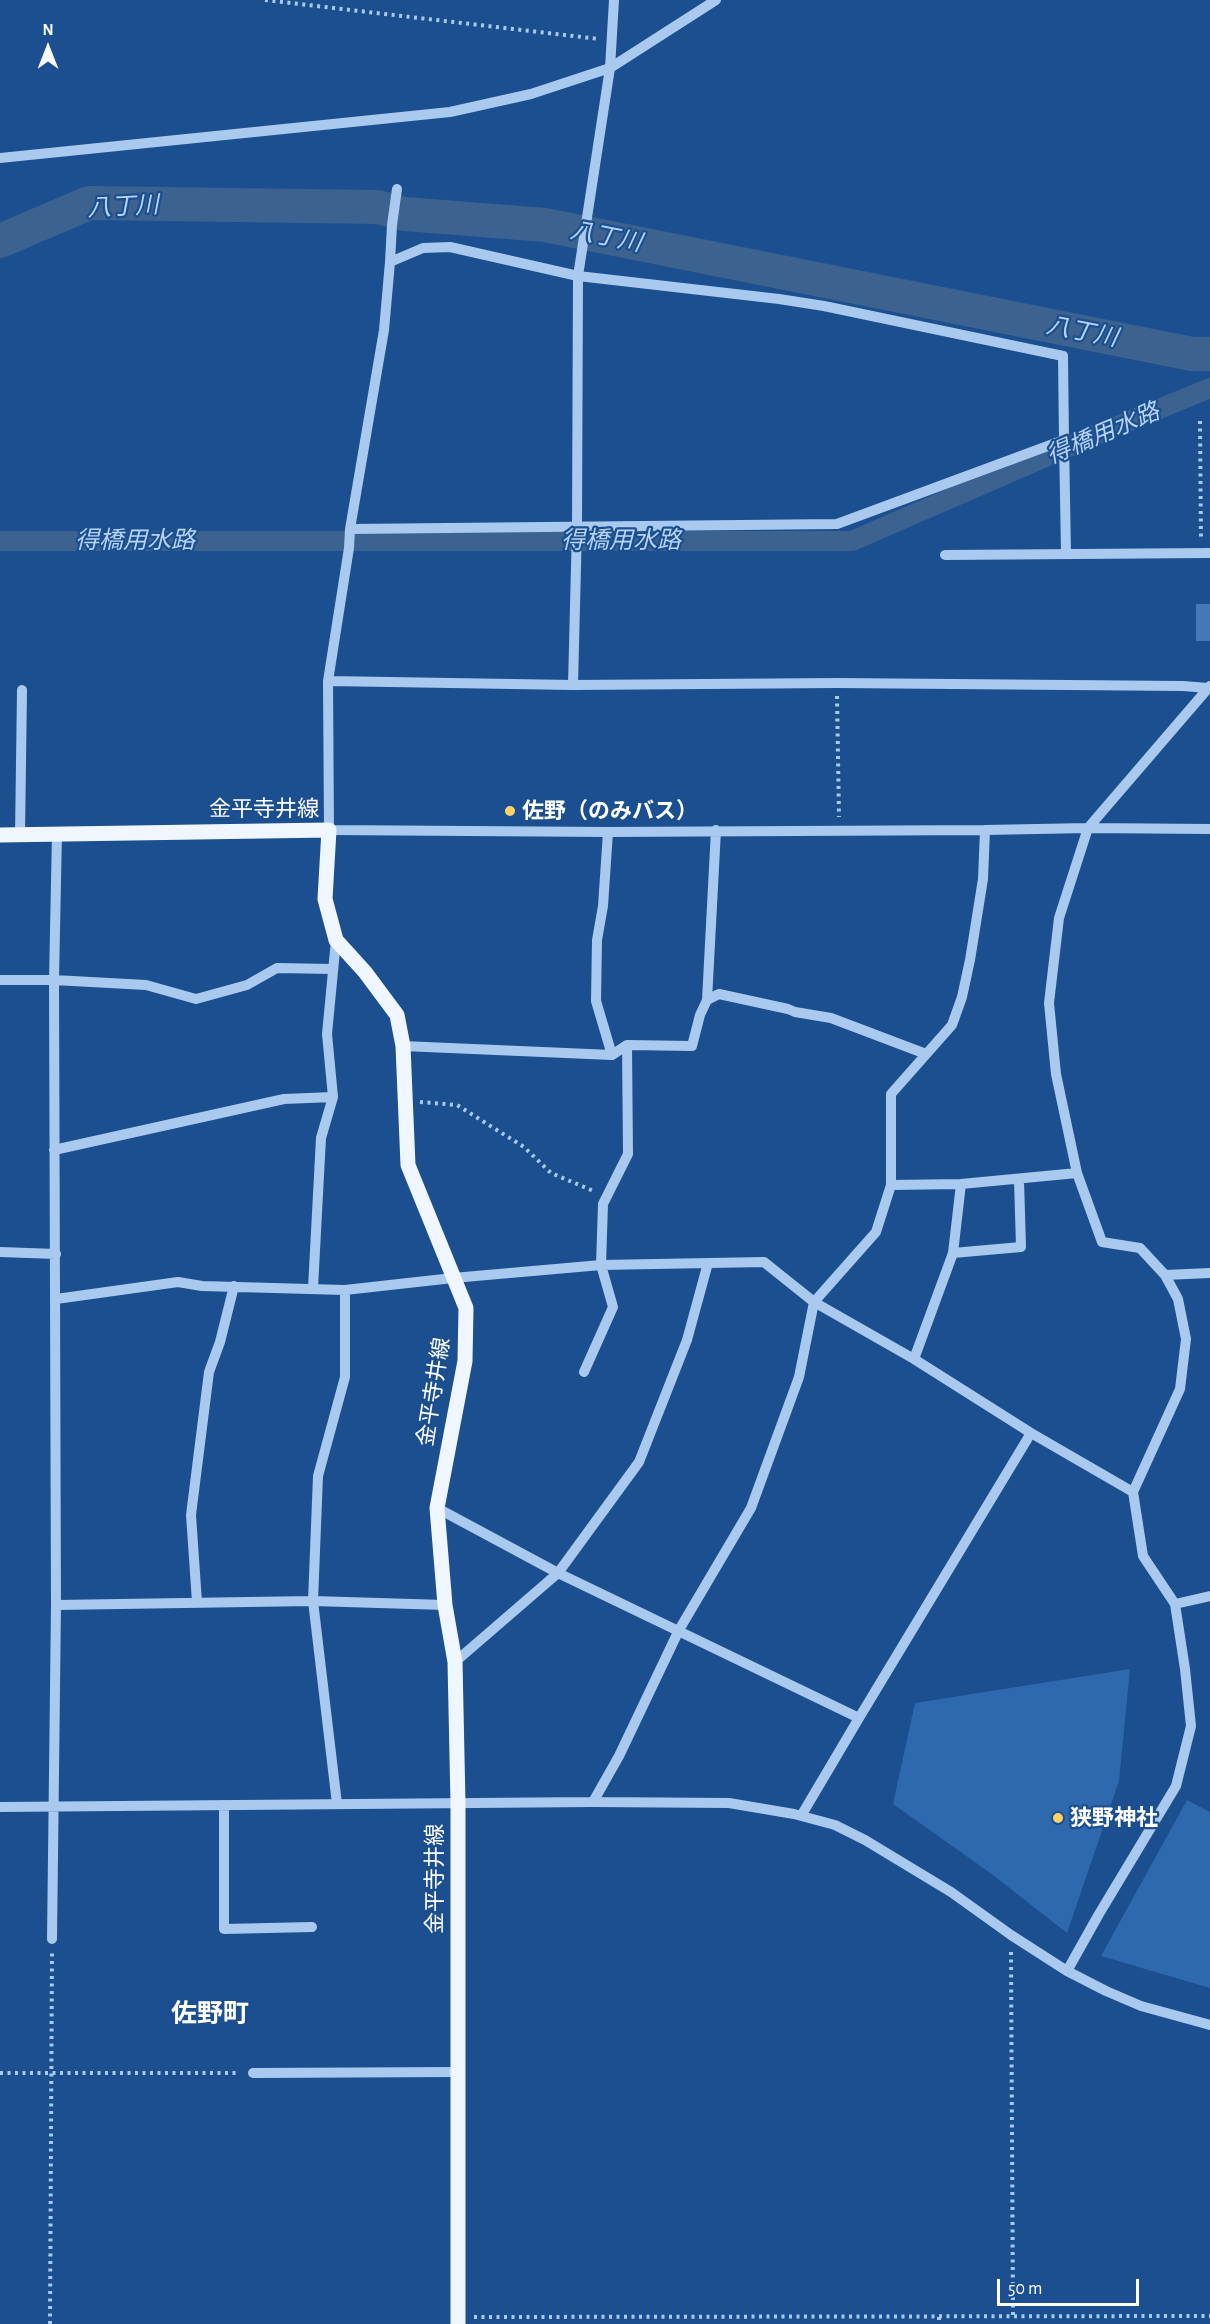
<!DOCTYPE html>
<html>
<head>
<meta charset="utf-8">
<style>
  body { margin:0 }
  #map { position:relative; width:1210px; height:2324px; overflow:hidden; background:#1b4f8f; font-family:"Alegreya Sans",sans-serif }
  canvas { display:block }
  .north { position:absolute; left:18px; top:18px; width:60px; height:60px; -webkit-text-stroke:4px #1b4f8f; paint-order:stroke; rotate:0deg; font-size:16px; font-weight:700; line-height:24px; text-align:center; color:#fff }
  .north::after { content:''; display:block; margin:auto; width:21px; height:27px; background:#fff; clip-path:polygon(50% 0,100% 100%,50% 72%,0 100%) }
  .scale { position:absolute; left:997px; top:2279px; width:142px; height:27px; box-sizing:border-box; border:3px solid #fff; border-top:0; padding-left:8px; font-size:18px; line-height:21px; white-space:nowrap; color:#fff; -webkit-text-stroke:4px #1b4f8f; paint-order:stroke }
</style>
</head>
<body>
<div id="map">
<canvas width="1210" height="2324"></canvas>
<div class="north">N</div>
<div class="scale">50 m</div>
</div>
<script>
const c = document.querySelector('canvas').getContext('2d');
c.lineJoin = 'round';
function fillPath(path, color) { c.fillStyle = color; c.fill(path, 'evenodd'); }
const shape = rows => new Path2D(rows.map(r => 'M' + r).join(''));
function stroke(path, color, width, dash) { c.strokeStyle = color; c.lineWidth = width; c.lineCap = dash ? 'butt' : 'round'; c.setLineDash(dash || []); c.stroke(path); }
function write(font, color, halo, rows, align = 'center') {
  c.font = font + ' "Alegreya Sans","Noto Sans JP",sans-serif'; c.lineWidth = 4.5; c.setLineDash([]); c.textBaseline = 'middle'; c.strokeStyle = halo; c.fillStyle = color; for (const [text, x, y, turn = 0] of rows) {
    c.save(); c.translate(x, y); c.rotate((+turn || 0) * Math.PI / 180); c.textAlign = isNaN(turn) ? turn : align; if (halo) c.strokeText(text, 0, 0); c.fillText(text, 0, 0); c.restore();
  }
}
fillPath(shape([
  [1130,1669,1119,1781,1067,1933,993,1875,893,1804,915,1703],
  [1187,1800,1210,1812,1210,1988,1101,1956]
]), '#2e69ad');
stroke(shape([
  [0,541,852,541,1096,435,1210,388]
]), '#3c6290', 20);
stroke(shape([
  [0,241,89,203,378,207,405,214,545,225,1192,354,1210,354]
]), '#3c6290', 34);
fillPath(shape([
  [1196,604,1210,604,1210,641,1196,641]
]), '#4478b7');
stroke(shape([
  [265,0,599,39],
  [1200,421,1201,541],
  [837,696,839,817],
  [420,1102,457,1105,524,1147,551,1173,596,1192],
  [1011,1952,1013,2317],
  [0,2073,239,2073],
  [474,2317,1210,2316],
  [939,2317,939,2324],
  [50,2324,52,1952]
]), '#a9c9ee', 4, [3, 4.5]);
stroke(shape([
  [0,158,450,112,531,94,610,68,716,0],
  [390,262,392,225,397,189],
  [1064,440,1066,553],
  [350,529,837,524,1064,440,1063,356,824,306,779,299,578,276,450,247,423,248,390,262,384,330,350,529,349,548,328,681,329,830,608,832,985,830,1088,828,1210,829],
  [945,555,1210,553],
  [328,681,573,685,837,683,1183,686,1208,688],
  [573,685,577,527,578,276,610,68,614,0],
  [608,832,603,906,597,940,596,1001,612,1055],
  [20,835,22,690],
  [0,980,54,980,146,985,196,999,247,985,277,968,332,969],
  [707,1000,716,830],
  [403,1046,612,1055,627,1045,692,1046,700,1015,707,1000,719,994,788,1009,795,1012,831,1018,926,1054],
  [54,1150,284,1099,333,1097],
  [891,1185,961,1184,1077,1173],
  [0,1252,56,1254],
  [953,1253,1021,1247,1019,1180],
  [1165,1275,1210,1273],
  [313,1288,321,1138,333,1097,327,1034,336,940],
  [56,1299,178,1282,202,1286,345,1290,453,1278,601,1265,764,1262,814,1302,914,1359,1031,1433,1133,1492],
  [914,1359,953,1253,961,1184],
  [584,1372,613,1307,601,1265,603,1204,628,1154,627,1045],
  [437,1508,558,1573,859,1718,801,1816],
  [197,1602,191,1515,209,1372,220,1342,234,1286],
  [1175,1604,1210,1596],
  [56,1605,313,1601,445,1605],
  [455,1662,558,1573,639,1462,687,1340,708,1263],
  [859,1718,1031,1433],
  [593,1802,619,1756,679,1630,751,1508,799,1377,814,1302,876,1232,891,1185,891,1094,952,1025,962,997,970,960,983,879,985,830],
  [337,1804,313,1601,318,1476,345,1377,345,1290],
  [224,1805,224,1929,312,1927],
  [0,1807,593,1802,729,1803,794,1814,835,1825,865,1840,951,1892,1011,1935,1067,1971,1106,1991,1141,2006,1210,2025],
  [52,1939,56,1605,54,980,57,833],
  [1067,1971,1099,1914,1176,1786,1191,1726,1185,1669,1175,1604,1143,1556,1133,1492,1180,1389,1186,1339,1178,1299,1165,1275,1140,1248,1102,1242,1077,1173,1056,1074,1049,1003,1059,918,1088,828,1210,686],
  [253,2073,457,2072]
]), '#a9c9ee', 10);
stroke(shape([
  [0,835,329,830,325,899,336,940,365,972,397,1015,403,1046,408,1165,466,1308,465,1361,437,1508,445,1605,455,1662,458,1803,458,2324]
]), '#f0f6ff', 15);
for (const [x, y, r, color] of [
  [510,811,6,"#ffd166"],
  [1058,1818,6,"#ffd166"]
]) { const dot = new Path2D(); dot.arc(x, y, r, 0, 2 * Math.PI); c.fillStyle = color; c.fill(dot); stroke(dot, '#1b4f8f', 2); }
write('22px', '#fff', '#1b4f8f', [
  ["金平寺井線",264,809],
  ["金平寺井線",434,1392,-81],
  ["金平寺井線",435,1879,-90]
]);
write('bold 22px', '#fff', '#1b4f8f', [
  ["佐野（のみバス）",522,811],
  ["狭野神社",1070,1818]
], 'left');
write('italic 24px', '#b5d3f5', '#1b4f8f', [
  ["八丁川",123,207,-3],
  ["八丁川",606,237,11],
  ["八丁川",1082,332,11],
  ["得橋用水路",1103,434,-23],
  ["得橋用水路",135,541],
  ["得橋用水路",621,541]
]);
write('bold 26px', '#fff', '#1b4f8f', [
  ["佐野町",210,2014]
]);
</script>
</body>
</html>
